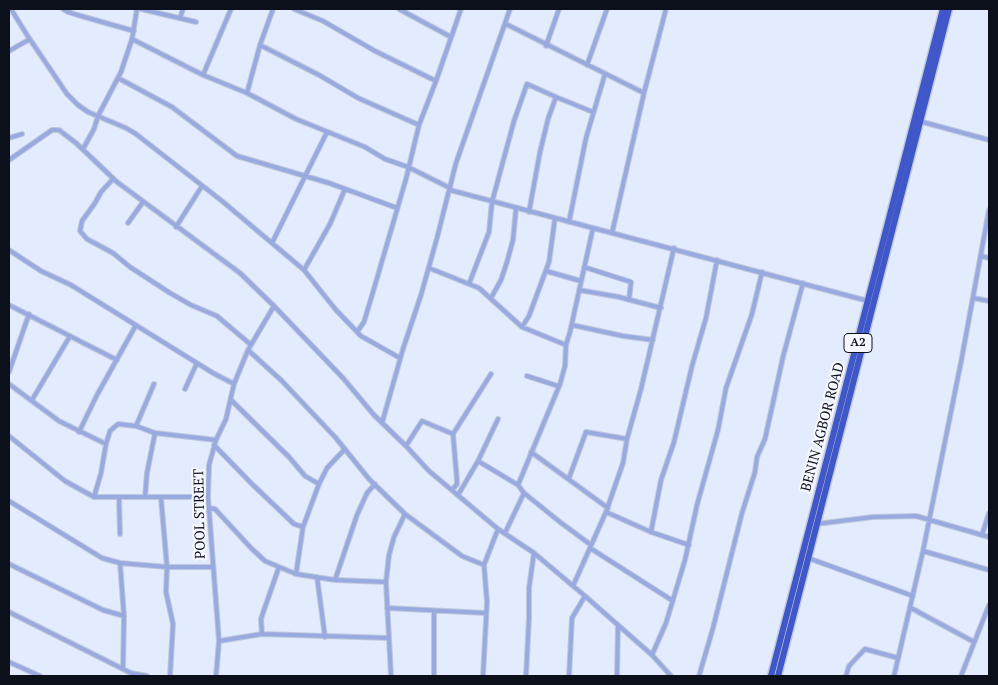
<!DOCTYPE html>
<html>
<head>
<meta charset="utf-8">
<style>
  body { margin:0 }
  #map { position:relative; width:998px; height:685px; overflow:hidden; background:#e3ebff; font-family:"PT Serif",serif }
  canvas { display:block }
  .frame { position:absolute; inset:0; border:10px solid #0c101b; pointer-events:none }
</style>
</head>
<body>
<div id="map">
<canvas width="998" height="685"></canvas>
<div class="frame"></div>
</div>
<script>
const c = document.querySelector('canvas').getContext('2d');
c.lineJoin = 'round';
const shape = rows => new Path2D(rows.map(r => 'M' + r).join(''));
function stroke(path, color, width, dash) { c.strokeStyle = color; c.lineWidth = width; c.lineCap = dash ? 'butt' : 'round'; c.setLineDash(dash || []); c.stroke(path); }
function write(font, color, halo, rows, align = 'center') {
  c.font = font + ' "PT Serif",serif'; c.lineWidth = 4.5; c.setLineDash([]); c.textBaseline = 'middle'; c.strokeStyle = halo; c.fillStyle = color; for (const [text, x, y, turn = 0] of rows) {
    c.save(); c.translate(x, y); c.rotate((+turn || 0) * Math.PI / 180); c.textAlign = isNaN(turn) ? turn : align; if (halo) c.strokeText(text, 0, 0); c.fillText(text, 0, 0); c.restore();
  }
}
const street = shape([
  [11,9,27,35,67,94,78,105,88,112,126,128,136,134,222,201,304,270,336,310,361,336,400,358],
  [63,9,68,12,81,16,134,31],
  [141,9,196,22],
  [294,9,323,21,375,51,436,81],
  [399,9,451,37],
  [180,18,183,9],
  [506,24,644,93],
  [132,39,203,75,247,93,296,119,365,147,385,159,408,167,450,188],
  [260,45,319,75,358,98,419,125],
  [546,46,559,9],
  [9,51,30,39],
  [587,65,607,9],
  [203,75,231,9],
  [118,78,172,107,237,156,329,183,397,208],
  [247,93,260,45,273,9],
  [919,121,989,140],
  [9,138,22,134],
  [83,149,94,129,98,116,121,72,132,39,137,9],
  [9,160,52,130,59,130,76,143,117,182,240,273,274,306,343,378,374,415,406,446,429,471,498,529,534,553,585,596,652,655,671,676],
  [113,179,101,192,95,203,82,221,80,231,87,239,113,253,130,267,170,293,191,305,217,316,250,344],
  [450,190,868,301],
  [529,212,540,152,548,119,556,97],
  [569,222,586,138,605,74],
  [128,223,143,202],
  [176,227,202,186],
  [612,233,644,93,666,9],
  [272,243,327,132],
  [9,250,41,271,71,285,213,373,234,384],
  [981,256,989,258],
  [584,267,631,282,629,300],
  [429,268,479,288,522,327,566,345],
  [304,270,330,224,345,189],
  [546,271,581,281],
  [469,284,489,232,492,202,514,121,527,84,556,97,593,112],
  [579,290,619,297,661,308],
  [491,298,501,280,507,262,513,240,516,209],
  [973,298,989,301],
  [9,305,117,360],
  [572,325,623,336,653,340],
  [522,327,529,316,549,262,555,218],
  [357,332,364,322,373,292,406,179,419,125,436,81,461,9],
  [248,350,282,381,335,437,369,479,405,514,462,556,484,565],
  [9,372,29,314],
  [527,376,558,386],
  [9,384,59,421,106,444,101,473,94,497],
  [185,389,197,363],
  [32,400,70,336],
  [231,400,289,457,305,476,319,484],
  [382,423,403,349,421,295,437,238,456,163,510,9],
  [136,426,155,433,216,440],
  [79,432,97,395,136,325],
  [9,436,65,481,94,497,208,497],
  [106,444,110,431,118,424,136,426,154,384],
  [214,445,252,484,294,524,303,527],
  [406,446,422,421,453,434],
  [531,452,608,508],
  [478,461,518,485],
  [569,478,586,432,627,439],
  [452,490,457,484,457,481,453,434,491,374],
  [458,495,478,461,498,419],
  [119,497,120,534],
  [145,497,147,473,155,433],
  [161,498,167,567,166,592,173,624,170,676],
  [9,501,102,558,120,563,167,567,212,567],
  [209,508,215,509,251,548,265,561,296,574,335,580,386,582],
  [606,512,651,532,689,545],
  [816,524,873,517,916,516,989,537],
  [651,532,661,480,674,442,692,366,706,318,717,260],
  [505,533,524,493],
  [982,535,989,513],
  [591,545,560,522,524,493,518,485,560,384,565,366,566,345,570,332,593,228],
  [590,548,673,601],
  [923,551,989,570],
  [808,558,913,596],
  [120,563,124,616,123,669],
  [9,564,103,610,124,616],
  [296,574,303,527,319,484,327,468,345,449],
  [317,577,325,637],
  [335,580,357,515,367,493,375,484],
  [573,586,606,512,623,463,627,439,641,389,674,248],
  [387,608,485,613],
  [911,608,974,642],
  [9,612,131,673,147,676],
  [262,634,261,619,264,610,279,567],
  [219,641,262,634,389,638],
  [652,655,666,623,685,560,697,505,718,430,726,388,752,314,762,272],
  [9,662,40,676],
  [216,676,219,641,208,497,209,465,216,440,226,419,234,384,248,350,274,306],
  [391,676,386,582,389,555,394,537,405,514],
  [434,676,434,611],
  [483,676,487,602,484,565,498,529],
  [526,676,529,618,529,588,534,553],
  [569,676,572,618,585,596],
  [617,676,618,625],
  [699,676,713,628,742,513,755,472,757,457,765,439,783,357,803,283],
  [846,676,849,666,865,649,898,658],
  [894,676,923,551,962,357,989,210],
  [961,676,989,605]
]);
const highway = shape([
  [771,676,943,9],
  [778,676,949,9]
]);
stroke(street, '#c1c8db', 6);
stroke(highway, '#c1c8db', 9);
stroke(street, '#98aadf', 4);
stroke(highway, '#3f57c8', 6);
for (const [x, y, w] of [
  [858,343,28]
]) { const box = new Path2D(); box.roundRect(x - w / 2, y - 9.5, w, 19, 4); c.fillStyle = '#f6f8ff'; c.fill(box); stroke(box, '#0c101b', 1); }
write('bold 12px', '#0c101b', null, [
  ["A2",858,343]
]);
write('14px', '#0c101b', '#f6f8ff', [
  ["BENIN AGBOR ROAD",823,427,-75],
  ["POOL STREET",200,514,-91]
]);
</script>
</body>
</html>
